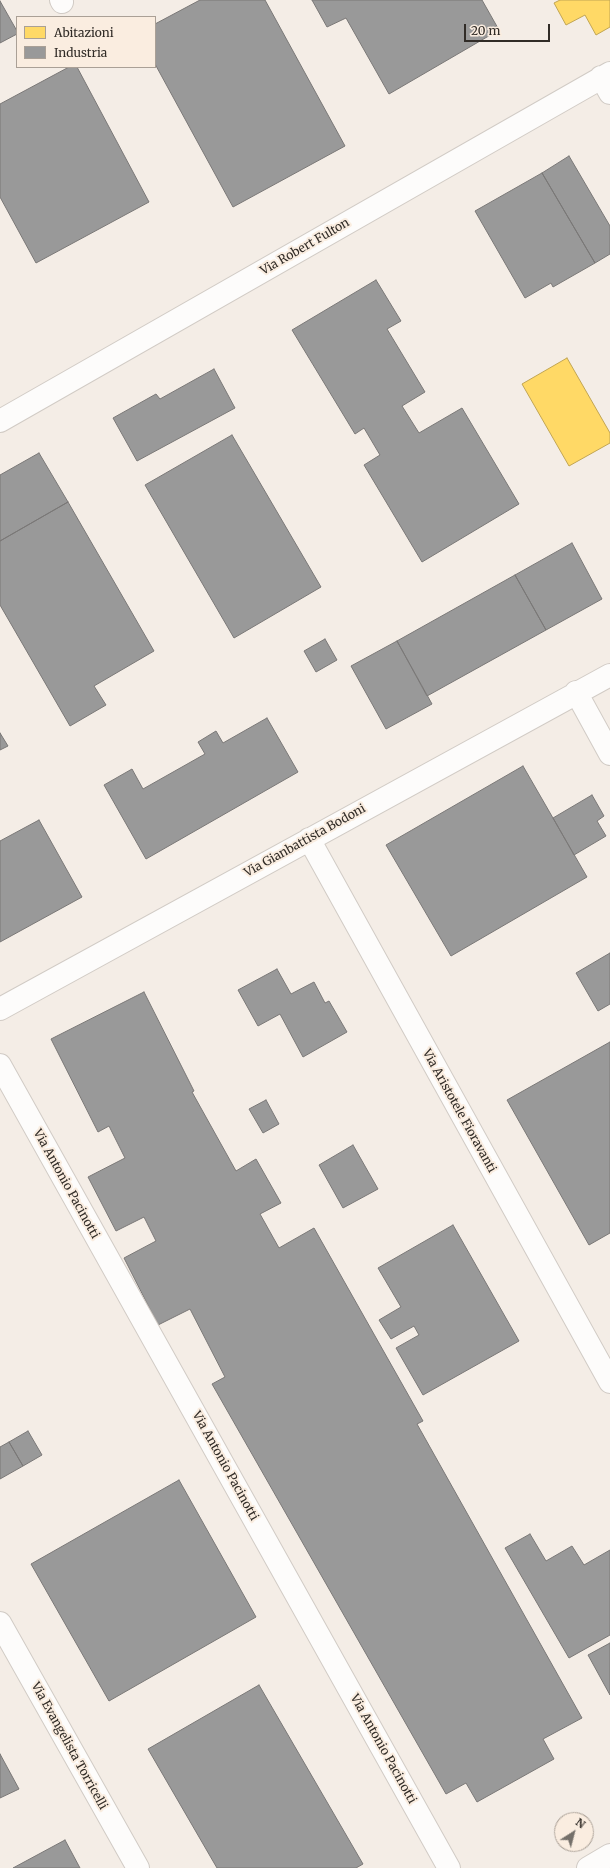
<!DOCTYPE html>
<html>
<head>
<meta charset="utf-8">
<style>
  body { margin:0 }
  #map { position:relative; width:610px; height:1868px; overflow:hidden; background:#f4ede6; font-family:Merriweather,serif }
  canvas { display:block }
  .legend { position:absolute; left:16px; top:16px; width:140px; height:52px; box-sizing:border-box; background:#faede0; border:1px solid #aaa096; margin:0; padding:5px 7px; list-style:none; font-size:12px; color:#312c27 }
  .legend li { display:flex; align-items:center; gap:8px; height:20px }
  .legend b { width:20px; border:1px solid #aaa096 }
  .north { position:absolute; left:554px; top:1812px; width:40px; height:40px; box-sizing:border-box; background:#faede0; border:1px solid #aaa096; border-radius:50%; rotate:36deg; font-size:11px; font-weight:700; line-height:16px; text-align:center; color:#312c27 }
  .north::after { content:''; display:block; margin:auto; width:14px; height:18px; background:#75706a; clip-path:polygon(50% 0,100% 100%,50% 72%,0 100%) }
  .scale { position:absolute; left:464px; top:24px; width:86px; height:18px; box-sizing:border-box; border:2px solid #312c27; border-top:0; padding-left:5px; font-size:12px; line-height:14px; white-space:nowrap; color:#312c27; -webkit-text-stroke:3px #faede0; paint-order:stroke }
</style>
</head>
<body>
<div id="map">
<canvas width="610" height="1868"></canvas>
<ul class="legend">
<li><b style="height:11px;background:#ffd966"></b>Abitazioni</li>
<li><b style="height:11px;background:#999"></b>Industria</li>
</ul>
<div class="north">N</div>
<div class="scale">20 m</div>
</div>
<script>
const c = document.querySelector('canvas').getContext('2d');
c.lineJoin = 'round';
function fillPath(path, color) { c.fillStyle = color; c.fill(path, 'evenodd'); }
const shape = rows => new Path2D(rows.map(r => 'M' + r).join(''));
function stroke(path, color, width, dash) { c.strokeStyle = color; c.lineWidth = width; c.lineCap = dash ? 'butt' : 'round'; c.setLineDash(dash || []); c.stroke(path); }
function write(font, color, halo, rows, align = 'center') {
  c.font = font + ' Merriweather,serif'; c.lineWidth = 4; c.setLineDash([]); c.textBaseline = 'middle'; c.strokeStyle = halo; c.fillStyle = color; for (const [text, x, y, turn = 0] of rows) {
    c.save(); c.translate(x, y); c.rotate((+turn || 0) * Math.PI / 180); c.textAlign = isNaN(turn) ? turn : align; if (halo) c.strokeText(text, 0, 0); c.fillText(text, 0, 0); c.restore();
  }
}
const homes = shape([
  [560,0,610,0,610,27,596,35,585,15,566,25,554,3,560,0],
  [567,358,610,433,610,443,569,466,522,384,567,358]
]);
fillPath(homes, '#ffd966');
stroke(homes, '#c1a553', 1);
const industry = shape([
  [200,0,265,0,345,146,233,207,155,64,155,24,200,0],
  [312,0,482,0,499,30,389,94,346,18,327,27,312,0],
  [0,1,17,31,17,34,0,43,0,1],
  [69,67,77,67,149,202,36,263,0,197,0,104,69,67],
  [569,156,610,226,610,254,595,263,542,173,569,156],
  [542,173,595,263,553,287,551,283,525,298,475,211,542,173],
  [376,280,401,321,387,329,425,392,402,406,419,433,462,408,519,504,422,562,364,465,380,455,364,428,355,434,292,330,376,280],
  [214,369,235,408,137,461,113,418,156,394,160,399,214,369],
  [232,435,321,587,234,638,145,485,232,435],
  [39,453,68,502,0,541,0,475,39,453],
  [68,502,154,651,94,686,106,705,70,726,0,605,0,541,68,502],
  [572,543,602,599,546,630,515,575,572,543],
  [515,575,546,630,427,696,397,641,515,575],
  [325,639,337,660,316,672,304,651,325,639],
  [397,641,432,704,386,729,351,666,397,641],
  [267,718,298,772,146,859,104,785,132,769,143,789,205,754,198,742,216,731,223,743,267,718],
  [0,733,8,746,0,750,0,733],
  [523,766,587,877,451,956,386,845,523,766],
  [592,795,604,816,597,821,606,836,574,855,553,818,592,795],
  [39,820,82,897,0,942,0,841,39,820],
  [610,953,610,1004,598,1011,576,973,610,953],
  [277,969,291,994,314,982,325,1003,329,1001,347,1032,303,1057,280,1014,258,1026,238,990,277,969],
  [144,992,194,1091,192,1092,236,1171,256,1159,281,1203,260,1214,279,1248,314,1228,423,1421,417,1424,582,1718,543,1739,554,1759,477,1802,466,1783,446,1794,212,1384,225,1377,190,1309,158,1325,124,1258,156,1241,144,1217,116,1231,88,1177,125,1158,109,1126,98,1132,51,1039,144,992],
  [610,1042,610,1233,589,1245,507,1100,610,1042],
  [266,1100,279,1124,263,1133,249,1109,266,1100],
  [353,1145,378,1189,343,1208,319,1165,353,1145],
  [453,1225,519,1341,423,1395,396,1348,419,1335,414,1326,391,1339,379,1320,401,1307,378,1268,453,1225],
  [28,1431,42,1455,23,1466,9,1442,28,1431],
  [9,1442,23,1466,0,1479,0,1447,9,1442],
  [179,1480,256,1617,109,1701,31,1564,179,1480],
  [530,1534,546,1561,572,1546,584,1565,610,1550,610,1635,569,1658,505,1548,530,1534],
  [610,1643,610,1695,588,1655,610,1643],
  [259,1685,363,1864,356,1868,217,1868,148,1749,259,1685],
  [0,1754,19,1789,0,1798,0,1754],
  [65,1840,80,1868,13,1868,65,1840]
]);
fillPath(industry, '#999');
stroke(industry, '#7a7877', 1);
const minor = shape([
  [61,0,62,2],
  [601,77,610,93],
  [0,421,610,73],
  [576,692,610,754],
  [309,839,610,1382],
  [0,1009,610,675],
  [0,1065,449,1868],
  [0,1623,138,1868],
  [588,1868,610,1855]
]);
stroke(minor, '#d1cbc5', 24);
stroke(minor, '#fdfcfb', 22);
write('12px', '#312c27', '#faede0', [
  ["Via Robert Fulton",305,247,-30],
  ["Via Gianbattista Bodoni",305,841,-29],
  ["Via Aristotele Fioravanti",459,1111,61],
  ["Via Antonio Pacinotti",66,1184,61],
  ["Via Antonio Pacinotti",225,1466,61],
  ["Via Evangelista Torricelli",69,1746,61],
  ["Via Antonio Pacinotti",383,1749,61]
]);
</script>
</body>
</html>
